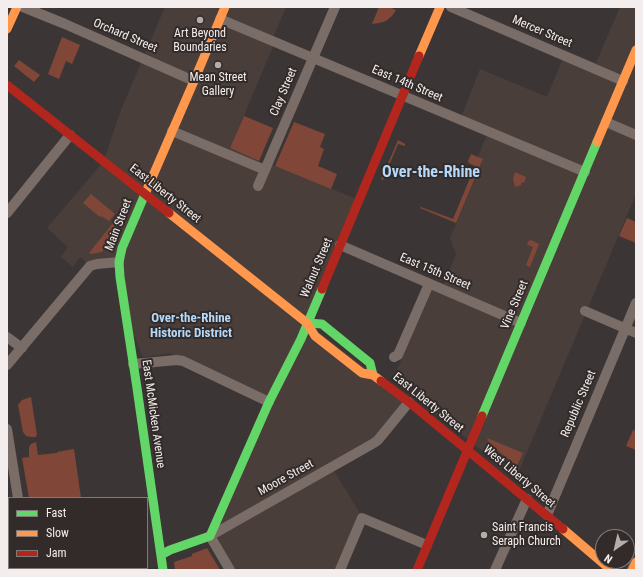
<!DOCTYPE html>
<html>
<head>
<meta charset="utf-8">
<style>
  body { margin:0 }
  #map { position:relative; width:643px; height:577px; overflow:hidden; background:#3b3635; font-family:"Roboto Condensed",sans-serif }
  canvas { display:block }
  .frame { position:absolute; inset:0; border:8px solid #f3eeed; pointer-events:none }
  .legend { position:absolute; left:8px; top:497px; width:140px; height:72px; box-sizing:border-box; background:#322b29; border:1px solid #7f7977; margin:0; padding:5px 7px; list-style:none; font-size:12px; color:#f3eeed }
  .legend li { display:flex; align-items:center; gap:8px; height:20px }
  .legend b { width:20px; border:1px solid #7f7977 }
  .north { position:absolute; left:595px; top:529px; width:40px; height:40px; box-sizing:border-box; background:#322b29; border:1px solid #7f7977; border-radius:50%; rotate:214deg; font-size:11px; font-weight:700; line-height:16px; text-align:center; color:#f3eeed }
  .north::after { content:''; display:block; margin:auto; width:14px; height:18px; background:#b3aead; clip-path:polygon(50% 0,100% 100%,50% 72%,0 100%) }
</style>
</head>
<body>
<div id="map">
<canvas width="643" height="577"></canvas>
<div class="frame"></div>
<ul class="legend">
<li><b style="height:5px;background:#63d668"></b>Fast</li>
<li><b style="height:5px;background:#ff974d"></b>Slow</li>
<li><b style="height:5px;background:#b3261e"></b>Jam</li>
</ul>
<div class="north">N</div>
</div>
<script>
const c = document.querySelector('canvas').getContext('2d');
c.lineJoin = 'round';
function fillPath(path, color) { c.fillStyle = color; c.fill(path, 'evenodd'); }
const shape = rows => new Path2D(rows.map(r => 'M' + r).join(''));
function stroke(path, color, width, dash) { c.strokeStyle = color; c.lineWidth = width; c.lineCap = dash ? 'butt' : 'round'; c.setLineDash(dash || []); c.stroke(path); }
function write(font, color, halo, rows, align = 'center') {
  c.font = font + ' "Roboto Condensed",sans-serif'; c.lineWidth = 4; c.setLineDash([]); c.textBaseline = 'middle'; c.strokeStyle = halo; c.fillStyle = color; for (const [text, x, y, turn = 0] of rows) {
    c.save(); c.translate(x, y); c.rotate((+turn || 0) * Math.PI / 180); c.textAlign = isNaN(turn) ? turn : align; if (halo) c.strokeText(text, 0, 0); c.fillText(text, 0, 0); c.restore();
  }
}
fillPath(shape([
  [165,7,286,7,274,35,275,42,230,148,259,161,275,166,359,200,307,323,409,402,378,440,210,536,269,402,169,360,172,353,143,357,125,313,119,262,90,266,80,257,73,267,61,257,68,247,47,228,104,161,112,136,121,110],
  [620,7,636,7,636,194,516,478,393,379,435,283,443,286,456,254,450,238,483,160,478,157,489,129,461,117,480,69,547,97,566,51,596,63],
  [334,471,361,515,338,570,235,570,217,538]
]), '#4a3e3b');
fillPath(shape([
  [379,7,389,7,396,10,392,16,386,21,379,23,372,24],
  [62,37,80,45,72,64,66,61,59,79,48,74],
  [19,60,40,75,34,82,14,66],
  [244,116,273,128,259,161,230,148],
  [294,122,325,134,320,147,324,149,318,166,337,174,331,189,275,166],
  [398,140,405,144,405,146,398,144,383,180,381,180],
  [471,154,483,159,456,223,420,208,421,207,453,219,475,166,469,163,468,161],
  [515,172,526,177,524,183,522,182,521,185,515,187,513,179],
  [91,194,115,214,109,221,101,216,100,217,83,203],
  [627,218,636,222,636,243,619,236],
  [116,219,117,220,106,246,102,252,91,254,89,253],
  [531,240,539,244,530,267,526,265,533,247,528,245,527,243,529,241],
  [31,397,37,435,36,435,36,437,31,437,26,436,23,432,18,405,22,400],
  [633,430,636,431,636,450,626,446],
  [487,438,523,453,517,466,490,444],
  [36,442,38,455,57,453,57,452,74,449,81,498,29,498,22,458,29,457,29,447,31,444],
  [207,548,220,570,175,570,174,562,192,556,192,554]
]), '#804738');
stroke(shape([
  [23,7,65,24,194,81],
  [451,7,623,81],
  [220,19,585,172],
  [606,122,636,135],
  [172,131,265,170],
  [258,186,335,7],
  [7,213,70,135],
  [340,245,521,323],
  [585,311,636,333],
  [7,337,22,348],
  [394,357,398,355,429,284],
  [133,364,177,360,183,361,269,402],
  [7,365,90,266,97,264,119,262],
  [7,429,18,498],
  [547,515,636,303],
  [29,568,29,570],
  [230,570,210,536,374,443,378,440,409,402],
  [340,570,362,518,427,545],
  [495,570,527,499]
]), '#7a6c67', 10);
stroke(shape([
  [145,194,122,248,119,262,120,277,137,388,163,570],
  [307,323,322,324,370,363,373,375],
  [482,416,597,142],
  [161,555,170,550,210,536,269,402,301,339,322,289]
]), '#63d668', 9);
stroke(shape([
  [7,29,17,7],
  [419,56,440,7],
  [597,142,636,50],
  [145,194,194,81,225,7],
  [169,213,307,323,315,336,362,373,373,375,381,381],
  [563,529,611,570],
  [632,570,636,562]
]), '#ff974d', 9);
stroke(shape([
  [7,85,169,213],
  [322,289,419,56],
  [381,381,409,402,563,529],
  [417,570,482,416]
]), '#b3261e', 9);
stroke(shape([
  [627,570,636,549]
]), '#766d6c', 1);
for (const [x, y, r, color] of [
  [200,20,4,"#b3aead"],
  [218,65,4,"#b3aead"],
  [484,535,4,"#b3aead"]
]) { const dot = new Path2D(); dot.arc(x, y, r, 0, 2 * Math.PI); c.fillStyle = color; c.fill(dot); stroke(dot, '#322b29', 1.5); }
write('12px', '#f3eeed', '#322b29', [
  ["Mercer Street",542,32,23],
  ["Orchard Street",125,36,23],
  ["East 14th Street",407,84,23],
  ["Clay Street",284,92,-67],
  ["East Liberty Street",165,194,38],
  ["Main Street",119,225,-69],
  ["Walnut Street",317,268,-67],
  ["East 15th Street",435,272,23],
  ["Vine Street",515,305,-67],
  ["East Liberty Street",428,403,39],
  ["Republic Street",579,404,-67],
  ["East McMicken Avenue",153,414,82],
  ["West Liberty Street",519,477,40],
  ["Moore Street",286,478,-29]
]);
write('12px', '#f3eeed', '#322b29', [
  ["Art Beyond",200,34],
  ["Boundaries",200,48],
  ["Mean Street",218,78],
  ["Gallery",218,92],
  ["Saint Francis",492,528,"left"],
  ["Seraph Church",492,542,"left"]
]);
write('bold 13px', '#b4d9fa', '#322b29', [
  ["Over-the-Rhine",191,319],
  ["Historic District",191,334]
]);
write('bold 16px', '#b4d9fa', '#322b29', [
  ["Over-the-Rhine",431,173]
]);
</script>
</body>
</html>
